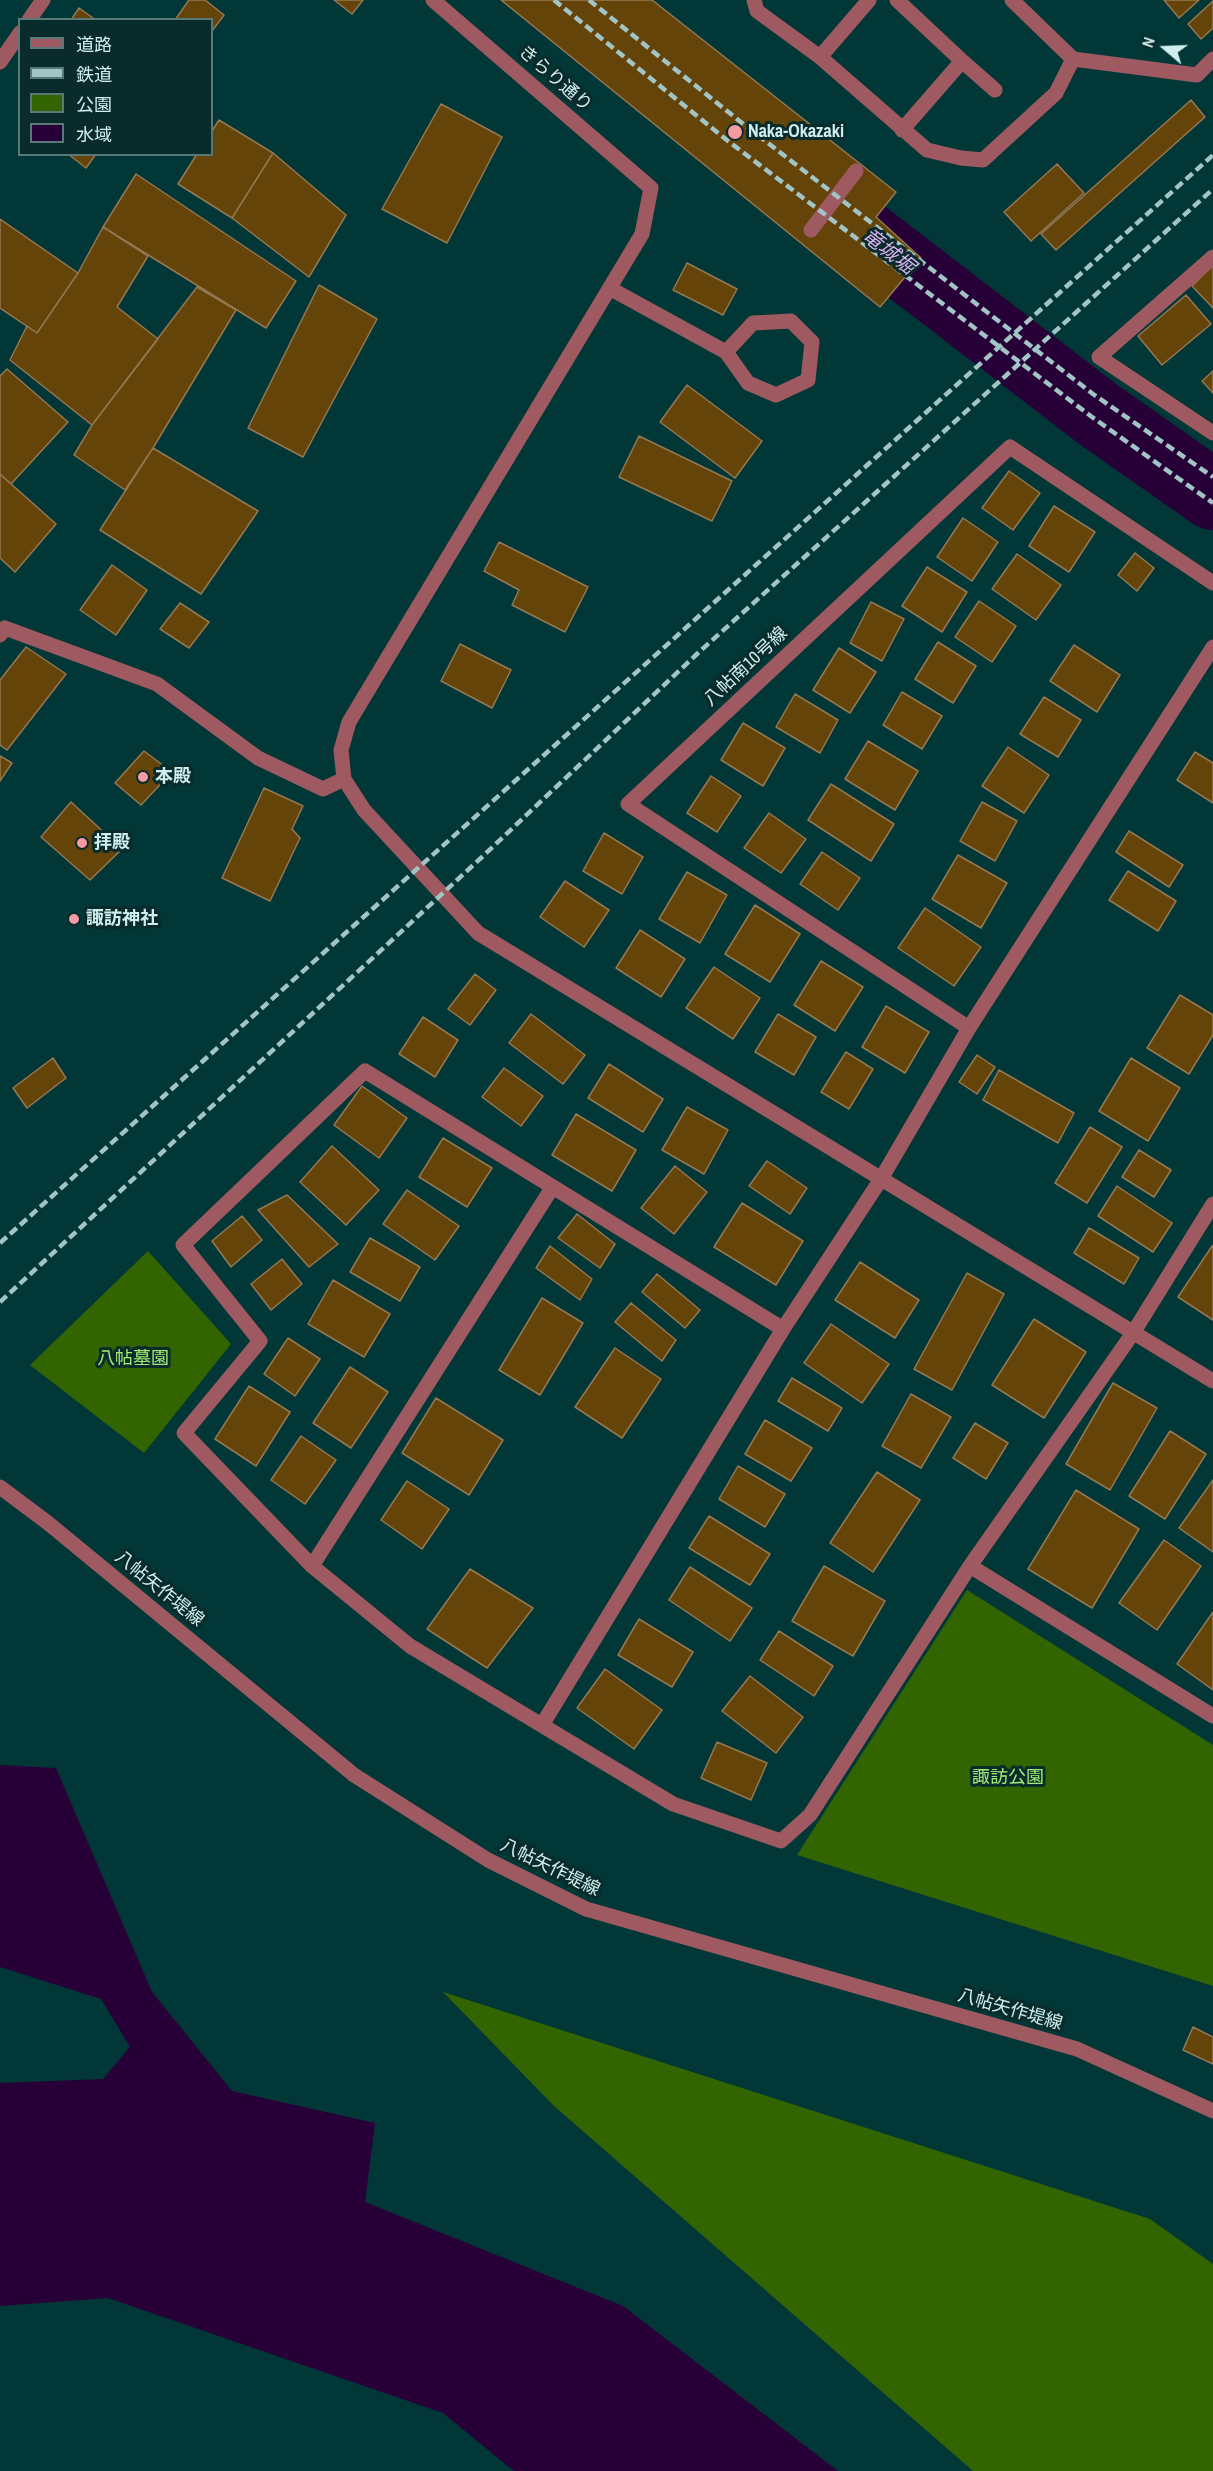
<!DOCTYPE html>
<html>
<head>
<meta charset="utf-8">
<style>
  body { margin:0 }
  #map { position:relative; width:1213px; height:2471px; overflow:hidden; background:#023737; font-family:"Archivo Narrow","Noto Sans JP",sans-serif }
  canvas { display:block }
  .legend { position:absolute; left:18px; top:18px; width:195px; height:138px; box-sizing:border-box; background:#092b2b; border:2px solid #597979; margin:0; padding:8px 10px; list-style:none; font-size:18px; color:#d0eeed }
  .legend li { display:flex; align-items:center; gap:12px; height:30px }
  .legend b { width:30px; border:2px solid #597979 }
  .north { position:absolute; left:1135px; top:18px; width:60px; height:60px; -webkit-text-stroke:4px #092b2b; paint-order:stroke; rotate:289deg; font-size:16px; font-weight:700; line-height:24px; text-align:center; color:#d0eeed }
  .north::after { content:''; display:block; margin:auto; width:21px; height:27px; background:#d0eeed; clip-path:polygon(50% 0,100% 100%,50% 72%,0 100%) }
</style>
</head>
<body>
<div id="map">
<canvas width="1213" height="2471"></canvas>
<ul class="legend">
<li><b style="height:8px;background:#9e5a60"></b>道路</li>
<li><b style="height:8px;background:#a1c4c4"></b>鉄道</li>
<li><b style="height:16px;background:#326500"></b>公園</li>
<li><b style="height:16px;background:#280038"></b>水域</li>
</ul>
<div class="north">N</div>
</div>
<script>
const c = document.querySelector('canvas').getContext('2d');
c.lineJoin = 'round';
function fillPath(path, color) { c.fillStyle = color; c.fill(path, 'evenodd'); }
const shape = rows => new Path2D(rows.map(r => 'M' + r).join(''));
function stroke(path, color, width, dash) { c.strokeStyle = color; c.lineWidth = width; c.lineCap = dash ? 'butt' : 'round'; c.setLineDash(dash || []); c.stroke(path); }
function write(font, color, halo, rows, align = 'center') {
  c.font = font + ' "Archivo Narrow","Noto Sans JP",sans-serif'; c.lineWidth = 6; c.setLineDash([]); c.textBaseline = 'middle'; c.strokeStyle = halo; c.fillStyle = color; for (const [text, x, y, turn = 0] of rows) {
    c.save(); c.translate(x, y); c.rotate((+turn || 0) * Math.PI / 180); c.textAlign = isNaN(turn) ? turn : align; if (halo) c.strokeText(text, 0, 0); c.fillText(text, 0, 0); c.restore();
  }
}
fillPath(shape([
  [148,1251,231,1344,144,1453,30,1365],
  [967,1590,1213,1745,1213,1986,797,1855],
  [443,1992,1150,2219,1213,2264,1213,2471,973,2471,554,2106]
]), '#326500');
fillPath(shape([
  [0,1765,56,1768,152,1992,232,2091,375,2123,365,2202,623,2306,838,2471,514,2471,443,2413,108,2298,0,2306,0,2083,103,2079,130,2047,101,1999,0,1967]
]), '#280038');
stroke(shape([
  [835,212,1099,415,1213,495]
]), '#280038', 70);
const building = shape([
  [189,0,205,0,224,15,212,31,212,20,175,20,189,0],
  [334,0,363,0,352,14,334,0],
  [501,0,652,0,896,192,876,217,921,258,880,307,501,0],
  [1164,0,1199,0,1179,18,1164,0],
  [1213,1,1213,28,1201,39,1188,24,1213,1],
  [79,8,96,20,71,20,79,8],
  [1191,100,1205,117,1056,250,1041,234,1191,100],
  [441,104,502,137,447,243,382,209,441,104],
  [219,120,273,153,232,218,178,184,197,154,212,154,212,131,219,120],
  [273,153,346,215,309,277,232,218,273,153],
  [68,154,96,154,86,168,68,154],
  [1057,164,1084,193,1031,241,1004,212,1057,164],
  [136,174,296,281,266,328,103,227,136,174],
  [0,219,78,273,37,333,0,308,0,219],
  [103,227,148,256,117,307,158,339,92,425,10,360,27,326,37,333,78,273,103,227],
  [687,263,737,289,723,315,673,290,687,263],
  [1213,265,1213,308,1192,286,1213,265],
  [319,285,377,319,303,457,248,428,319,285],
  [197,287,236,310,153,448,125,490,74,455,92,425,197,287],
  [1186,295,1211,324,1162,365,1138,336,1186,295],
  [7,369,68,422,11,484,0,474,0,376,7,369],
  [1213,371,1213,393,1202,381,1213,371],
  [687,385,762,441,735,478,660,422,687,385],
  [639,436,732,481,712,521,619,477,639,436],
  [153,448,258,511,201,594,100,530,153,448],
  [1009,471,1040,493,1013,530,982,508,1009,471],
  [0,474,56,524,15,572,0,558,0,474],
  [1054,506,1095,532,1069,572,1029,546,1054,506],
  [963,518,998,542,972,581,937,557,963,518],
  [499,542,588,587,565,632,512,605,519,590,484,571,499,542],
  [1135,553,1154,568,1137,591,1118,575,1135,553],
  [1017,554,1061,585,1036,620,992,589,1017,554],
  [112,565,147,590,116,635,80,610,112,565],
  [927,567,967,592,942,632,902,606,927,567],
  [979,601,1016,626,992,662,955,637,979,601],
  [871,602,904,619,882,661,850,643,871,602],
  [180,603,209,622,189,648,160,629,180,603],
  [938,642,976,666,953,703,915,679,938,642],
  [460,644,511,670,492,708,441,681,460,644],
  [1074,645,1120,675,1097,712,1050,681,1074,645],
  [26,647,66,674,7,750,0,745,0,680,26,647],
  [839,648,876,672,850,713,813,690,839,648],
  [902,692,942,716,922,749,883,725,902,692],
  [795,694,838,720,820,753,776,727,795,694],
  [1044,697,1081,720,1058,757,1020,734,1044,697],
  [743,723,785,748,763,786,721,760,743,723],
  [868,741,918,771,895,810,845,779,868,741],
  [1008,747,1049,775,1024,813,982,786,1008,747],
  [144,751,172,772,141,805,115,783,144,751],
  [1195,752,1213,763,1213,803,1177,780,1195,752],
  [0,756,12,763,0,781,0,756],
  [711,776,741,796,717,832,687,813,711,776],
  [831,784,894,824,871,861,808,820,831,784],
  [264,788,303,806,292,829,300,838,270,901,222,878,264,788],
  [71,802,122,849,90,880,41,837,71,802],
  [982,802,1017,821,995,861,960,841,982,802],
  [769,813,806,839,781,873,744,848,769,813],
  [1129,831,1183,865,1169,887,1116,852,1129,831],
  [604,833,643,857,622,894,583,871,604,833],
  [822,852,860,878,838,910,800,884,822,852],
  [958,855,1007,883,981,928,932,899,958,855],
  [1128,871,1176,901,1158,931,1109,900,1128,871],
  [687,872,727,895,700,943,659,919,687,872],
  [565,881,609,910,584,947,540,917,565,881],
  [755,905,800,934,770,982,725,954,755,905],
  [925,908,981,947,954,986,898,948,925,908],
  [640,930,685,959,661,997,616,968,640,930],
  [821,961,863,987,835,1031,794,1005,821,961],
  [714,967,760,998,733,1039,686,1008,714,967],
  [475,974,496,990,470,1025,448,1009,475,974],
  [1180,995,1213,1015,1213,1035,1189,1074,1147,1048,1180,995],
  [886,1006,929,1032,905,1073,862,1047,886,1006],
  [531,1014,585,1055,563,1084,509,1043,531,1014],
  [778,1014,816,1037,794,1075,755,1052,778,1014],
  [423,1017,458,1040,435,1077,399,1054,423,1017],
  [846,1052,873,1069,849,1109,821,1092,846,1052],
  [977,1055,995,1067,977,1094,959,1082,977,1055],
  [53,1058,66,1078,27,1108,13,1088,53,1058],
  [1131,1058,1180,1088,1148,1141,1099,1111,1131,1058],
  [609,1064,663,1099,643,1132,588,1098,609,1064],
  [504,1068,543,1096,521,1126,482,1097,504,1068],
  [999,1070,1074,1113,1058,1143,983,1100,999,1070],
  [362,1086,407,1118,379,1158,334,1125,362,1086],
  [687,1107,728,1130,704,1174,662,1150,687,1107],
  [576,1114,636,1150,612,1191,552,1155,576,1114],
  [1090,1127,1122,1147,1087,1203,1055,1183,1090,1127],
  [443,1138,492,1168,467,1207,419,1177,443,1138],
  [332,1146,379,1190,346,1225,300,1182,332,1146],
  [1139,1150,1171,1170,1154,1197,1122,1177,1139,1150],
  [767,1161,807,1188,790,1214,749,1186,767,1161],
  [675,1166,707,1192,674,1234,641,1208,675,1166],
  [1117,1186,1172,1223,1153,1252,1098,1216,1117,1186],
  [407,1190,459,1226,435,1260,383,1224,407,1190],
  [287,1195,338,1244,309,1267,258,1210,287,1195],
  [742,1203,803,1241,776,1285,714,1247,742,1203],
  [577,1214,615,1244,600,1268,558,1238,577,1214],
  [242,1216,262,1240,231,1267,212,1241,242,1216],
  [1089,1228,1139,1258,1124,1284,1074,1253,1089,1228],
  [370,1238,420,1267,400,1301,350,1272,370,1238],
  [550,1246,592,1279,580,1300,536,1268,550,1246],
  [1212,1246,1213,1246,1213,1320,1178,1297,1212,1246],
  [282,1259,302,1284,271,1310,251,1284,282,1259],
  [860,1262,919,1300,895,1338,835,1300,860,1262],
  [967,1273,1004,1294,952,1390,914,1369,967,1273],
  [657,1274,700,1310,685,1328,642,1292,657,1274],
  [333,1280,390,1314,364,1357,308,1324,333,1280],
  [542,1298,583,1323,540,1395,499,1370,542,1298],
  [631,1303,676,1340,662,1361,615,1322,631,1303],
  [1034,1319,1086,1352,1044,1418,992,1385,1034,1319],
  [831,1324,889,1364,862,1403,804,1363,831,1324],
  [288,1338,320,1359,295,1396,264,1374,288,1338],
  [615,1348,661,1379,622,1438,575,1407,615,1348],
  [350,1367,388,1392,351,1448,313,1423,350,1367],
  [792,1378,842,1408,828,1431,778,1401,792,1378],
  [1113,1383,1157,1408,1110,1490,1066,1464,1113,1383],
  [249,1386,290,1412,256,1466,215,1439,249,1386],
  [911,1394,951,1417,921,1468,882,1446,911,1394],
  [436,1398,503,1440,469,1495,402,1453,436,1398],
  [765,1420,812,1448,791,1481,745,1454,765,1420],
  [975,1423,1008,1443,986,1479,953,1458,975,1423],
  [1170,1431,1206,1454,1165,1519,1129,1496,1170,1431],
  [301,1436,336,1460,305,1504,271,1480,301,1436],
  [738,1466,785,1494,765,1527,719,1499,738,1466],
  [877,1472,920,1500,873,1572,830,1543,877,1472],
  [1213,1480,1213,1552,1179,1528,1213,1480],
  [407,1481,449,1509,422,1549,381,1520,407,1481],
  [1076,1490,1139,1529,1092,1608,1028,1569,1076,1490],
  [709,1516,770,1554,750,1585,689,1548,709,1516],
  [1164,1540,1201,1566,1157,1630,1119,1603,1164,1540],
  [824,1566,885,1601,853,1656,792,1621,824,1566],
  [690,1567,752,1608,730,1641,669,1600,690,1567],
  [470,1569,533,1608,487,1668,427,1629,470,1569],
  [1213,1612,1213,1690,1177,1664,1213,1612],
  [639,1619,693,1652,672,1687,618,1655,639,1619],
  [779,1631,833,1666,814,1696,760,1660,779,1631],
  [605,1669,662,1710,634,1749,577,1708,605,1669],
  [750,1676,803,1717,776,1753,722,1711,750,1676],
  [717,1742,767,1763,751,1800,701,1778,717,1742],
  [1193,2027,1213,2037,1213,2064,1183,2050,1193,2027]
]);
fillPath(building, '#65440a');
stroke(building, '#947852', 1.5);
stroke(shape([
  [433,0,651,188,642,234,349,722,341,750,344,779,364,810,478,933,1213,1381],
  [754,0,757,11,820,57,927,150,961,158,983,160,1056,93,1073,59,1012,0],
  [897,0,962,61,902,130],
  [29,20,43,0],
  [820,57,869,0],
  [1073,59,1197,75,1213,59],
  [962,61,995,90],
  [0,62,20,33],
  [811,230,856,171],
  [1213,257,1099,357,1213,433],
  [611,289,726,352,748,383,776,395,808,380,812,342,791,321,753,323,726,352],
  [0,635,5,628,157,684,258,758,323,789,344,779],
  [969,1028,628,804,1010,447,1213,583],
  [552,1188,312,1566,410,1646,673,1804,781,1841,810,1815,970,1566,1133,1333,1213,1204],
  [0,1487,48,1523,354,1775,488,1860,586,1909,1077,2049,1213,2111],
  [312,1566,184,1433,260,1341,183,1245,365,1071,783,1329],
  [970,1566,1213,1716],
  [542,1725,783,1329,881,1179,969,1028,1213,647]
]), '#9e5a60', 15);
stroke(shape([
  [554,0,728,141,1092,417,1213,503],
  [589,0,742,123,1093,394,1213,477],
  [0,1243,1213,155],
  [0,1302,482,857,698,653,1213,189]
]), '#a1c4c4', 4.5, [9, 4.5]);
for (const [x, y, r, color] of [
  [735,132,8,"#f49aa1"],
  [143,777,6,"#f49aa1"],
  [82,843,6,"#f49aa1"],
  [74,919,6,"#f49aa1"]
]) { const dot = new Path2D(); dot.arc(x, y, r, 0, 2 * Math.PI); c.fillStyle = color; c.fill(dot); stroke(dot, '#092b2b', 2); }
write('18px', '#d0eeed', '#092b2b', [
  ["きらり通り",555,79,41],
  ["八帖南10号線",746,667,-43],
  ["八帖矢作堤線",159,1589,39],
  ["八帖矢作堤線",550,1868,26],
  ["八帖矢作堤線",1010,2010,16]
]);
write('bold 18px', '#d0eeed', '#092b2b', [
  ["Naka-Okazaki",748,132],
  ["本殿",155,777],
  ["拝殿",94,843],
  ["諏訪神社",86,919]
], 'left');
write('18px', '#a0e973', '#092b2b', [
  ["八帖墓園",133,1359],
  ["諏訪公園",1008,1778]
]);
write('italic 20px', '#ddb1f1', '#092b2b', [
  ["竜城堀",888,252,38]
]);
</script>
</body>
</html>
